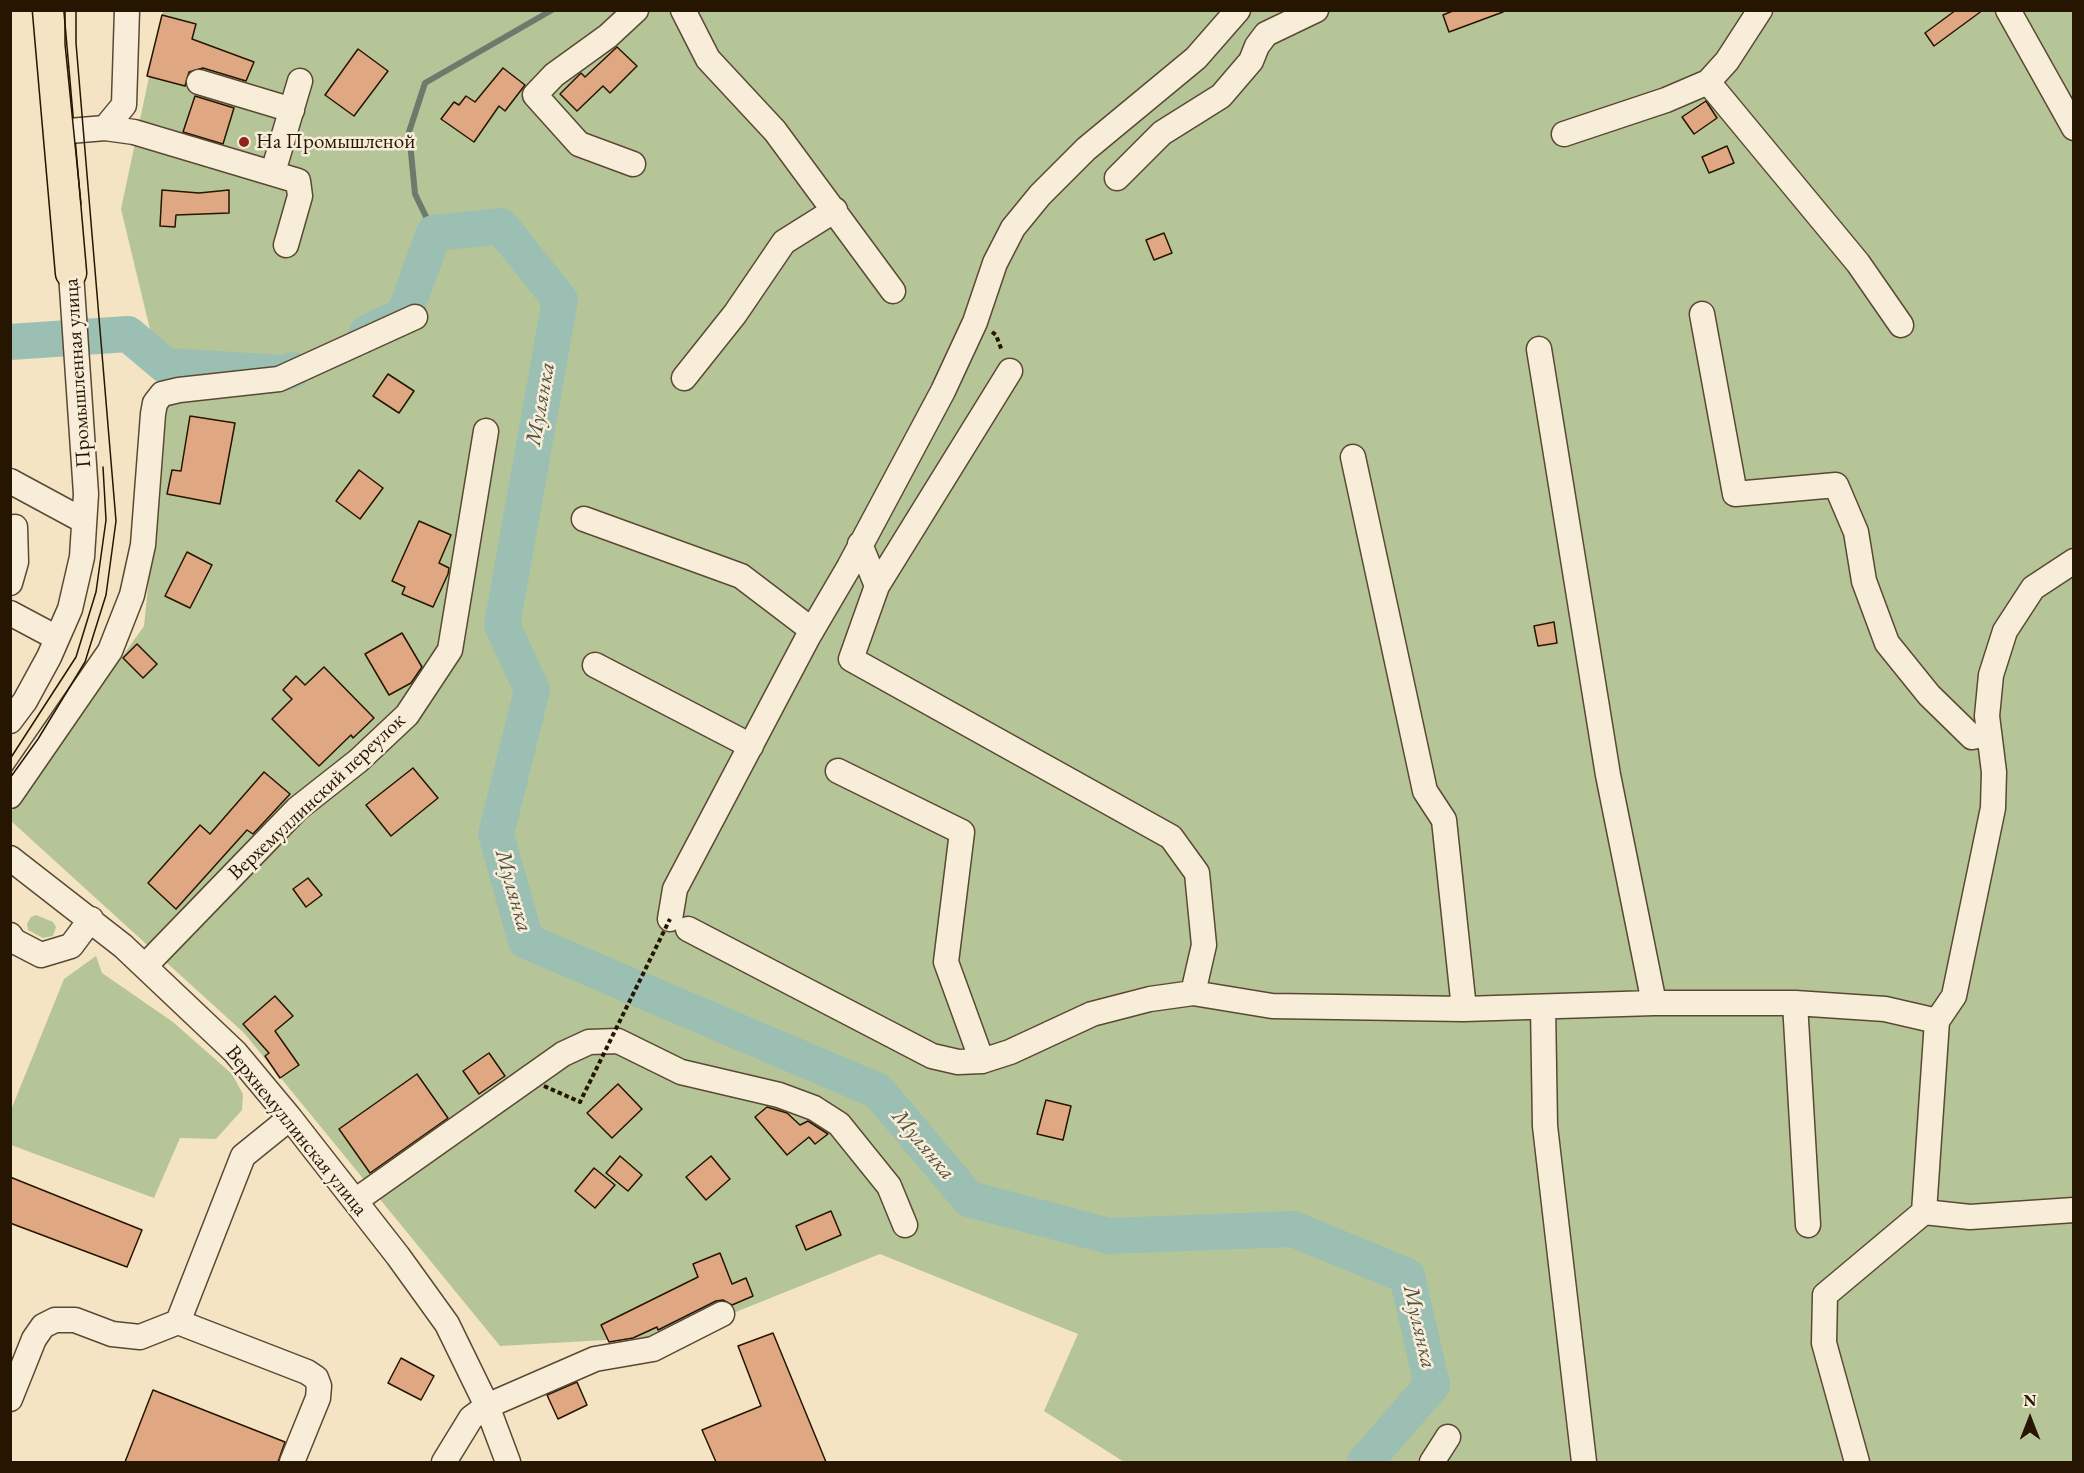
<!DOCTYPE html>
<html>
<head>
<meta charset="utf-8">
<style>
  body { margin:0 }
  #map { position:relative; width:2084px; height:1473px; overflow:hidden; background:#f4e4c4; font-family:"EB Garamond",serif }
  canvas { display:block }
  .frame { position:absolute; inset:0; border:12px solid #251501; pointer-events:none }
  .north { position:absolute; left:2000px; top:1389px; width:60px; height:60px; -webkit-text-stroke:4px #f8edd9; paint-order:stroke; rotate:0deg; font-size:16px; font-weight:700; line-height:24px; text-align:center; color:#251501 }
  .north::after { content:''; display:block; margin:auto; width:21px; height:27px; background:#251501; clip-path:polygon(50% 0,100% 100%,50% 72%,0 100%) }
</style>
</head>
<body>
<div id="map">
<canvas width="2084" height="1473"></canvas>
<div class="frame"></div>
<div class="north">N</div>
</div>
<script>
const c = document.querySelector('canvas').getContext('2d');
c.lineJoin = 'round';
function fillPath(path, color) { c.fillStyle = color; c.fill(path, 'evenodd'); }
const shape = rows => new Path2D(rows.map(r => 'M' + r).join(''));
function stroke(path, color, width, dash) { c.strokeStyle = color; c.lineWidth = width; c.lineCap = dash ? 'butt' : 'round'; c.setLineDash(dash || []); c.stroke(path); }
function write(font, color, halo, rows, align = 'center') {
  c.font = font + ' "EB Garamond",serif'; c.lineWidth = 5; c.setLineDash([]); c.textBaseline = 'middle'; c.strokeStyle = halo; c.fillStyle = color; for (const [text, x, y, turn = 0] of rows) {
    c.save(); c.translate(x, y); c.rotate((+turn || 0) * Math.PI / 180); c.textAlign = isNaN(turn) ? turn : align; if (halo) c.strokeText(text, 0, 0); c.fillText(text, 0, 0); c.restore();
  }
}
fillPath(shape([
  [163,11,2073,11,2073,1462,1124,1462,1044,1411,1078,1334,880,1254,676,1336,500,1346,244,1033,11,821,10,814,144,626,167,400,121,209],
  [36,915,53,922,56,927,53,936,43,938,28,930,27,924,31,917],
  [96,956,102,973,173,1022,232,1074,243,1094,242,1110,216,1139,180,1138,154,1198,11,1145,11,1110,64,979]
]), '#b6c598');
stroke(shape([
  [434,233,415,194,409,132,425,83,552,10]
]), '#6c7b6c', 6);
stroke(shape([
  [367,333,404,315,434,233,501,226,560,300,502,625,532,690,496,834,526,941,878,1091,969,1199,1109,1236,1293,1229,1407,1276,1432,1385,1365,1462],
  [10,342,128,334,166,366,286,373,293,370]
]), '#9cbfb3', 36);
const building = shape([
  [1455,10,1503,10,1503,12,1449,32,1443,15,1455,10],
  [1956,10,1983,10,1934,46,1925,33,1956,10],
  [162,15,196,24,192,39,254,62,246,81,203,68,189,72,185,86,147,76,162,15],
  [617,47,637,66,610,93,603,86,577,111,560,94,581,73,585,77,617,47],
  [358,49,388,71,354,116,325,95,358,49],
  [503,68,525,85,505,111,499,106,474,142,441,119,454,102,459,105,466,96,475,102,503,68],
  [195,96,234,108,223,144,183,132,195,96],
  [1706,101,1717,118,1694,134,1682,117,1706,101],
  [1727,146,1734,163,1709,173,1702,157,1727,146],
  [162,190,199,193,229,190,229,213,176,215,175,227,160,226,162,190],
  [1164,233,1172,253,1154,260,1146,240,1164,233],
  [388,374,414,391,399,413,373,396,388,374],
  [190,416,235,423,220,504,167,494,172,470,181,471,190,416],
  [359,470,383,488,360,519,336,501,359,470],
  [419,521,451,535,439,563,449,568,448,574,433,607,402,594,405,587,392,581,419,521],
  [187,552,212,565,190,608,165,596,187,552],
  [1554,622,1557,643,1538,646,1534,626,1554,622],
  [402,633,422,667,411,683,389,695,365,654,402,633],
  [137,644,157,664,143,678,123,658,137,644],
  [324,667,374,718,353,738,351,735,319,766,272,719,292,699,283,690,296,676,305,685,324,667],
  [413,768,438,798,391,836,366,805,413,768],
  [264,772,290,794,253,834,247,830,176,909,148,883,200,825,210,834,264,772],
  [308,878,322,895,306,907,293,889,308,878],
  [275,996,293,1016,275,1031,299,1065,280,1078,265,1056,269,1053,243,1024,275,996],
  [489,1053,505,1076,479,1094,463,1071,489,1053],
  [417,1074,448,1118,370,1173,339,1129,417,1074],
  [618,1084,642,1109,612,1138,587,1113,618,1084],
  [1046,1100,1071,1106,1063,1140,1037,1134,1046,1100],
  [767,1107,787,1113,800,1125,808,1121,828,1134,815,1144,809,1137,787,1155,755,1117,767,1107],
  [620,1156,642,1175,628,1191,606,1173,620,1156],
  [711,1156,730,1179,706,1200,686,1177,711,1156],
  [594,1168,615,1185,595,1208,575,1191,594,1168],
  [10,1177,142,1230,127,1267,10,1223,10,1177],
  [831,1211,841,1235,806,1250,796,1226,831,1211],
  [720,1253,732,1284,746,1278,753,1296,732,1305,723,1300,716,1301,658,1330,657,1327,633,1338,609,1342,601,1325,698,1277,693,1264,720,1253],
  [773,1333,826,1462,716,1462,702,1430,761,1406,738,1346,773,1333],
  [401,1358,434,1376,421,1400,388,1383,401,1358],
  [577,1382,587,1405,558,1419,547,1395,577,1382],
  [153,1390,285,1442,278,1462,125,1462,153,1390]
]);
fillPath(building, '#e0a882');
stroke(building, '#251501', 1.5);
const minor = shape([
  [683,10,708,59,775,131,893,291],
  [1760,10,1727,61,1708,82,1858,263,1901,325],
  [2008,10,2074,128],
  [199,82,292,110],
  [105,128,134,132,298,181,300,196,286,245],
  [57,132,105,128,124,105,127,10],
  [1564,134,1666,100,1708,82],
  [633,164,579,144,535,95,554,75,608,36,636,10],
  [273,172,300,81],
  [1117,178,1162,133,1221,96,1251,61,1257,46,1266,34,1316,10],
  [1702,314,1735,494,1836,485,1856,532,1864,581,1887,643,1929,695,1972,737,1989,734],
  [1539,349,1608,775,1654,1003],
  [684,378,735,314,784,242,835,210],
  [1353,457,1425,791,1444,820,1464,1009],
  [10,481,84,521],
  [584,519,741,576,812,630],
  [860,544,877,586,851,659,1171,837,1197,873,1204,945,1193,993],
  [10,583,16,562,15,527],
  [877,586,1010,371],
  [10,613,57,638],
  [595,665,751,746],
  [10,721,25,701,49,657,70,609,82,557,86,494,71,273],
  [838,771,962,832,946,962,982,1061],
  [10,796,110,651,132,595,143,545,153,414,155,403,162,394,179,390,279,379,415,317],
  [10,858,123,946,235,1052,290,1118,398,1256,447,1324,487,1406,508,1462],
  [670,919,675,889,808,637,849,567,943,391,975,322,995,263,1013,228,1040,195,1086,149,1196,58,1238,10],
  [688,929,932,1056,958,1062,982,1061,1010,1052,1092,1014,1150,999,1193,993,1272,1006,1464,1009,1654,1003,1795,1003,1885,1009,1937,1021],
  [10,935,14,941,41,955,71,946,91,919],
  [145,966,297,809,358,761,407,715,450,650,486,431],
  [1795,1003,1808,1225],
  [1543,1007,1545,1126,1584,1462],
  [290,1118,243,1156,178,1322,307,1372,316,1378,319,1386,318,1398,292,1462],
  [355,1201,563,1054,589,1042,618,1041,681,1072,779,1095,814,1108,839,1124,889,1186,905,1225],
  [1924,1212,1970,1217,2074,1210],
  [10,1399,34,1339,43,1326,55,1320,75,1320,112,1334,140,1337,178,1322],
  [444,1462,471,1418,487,1406,595,1359,653,1349,722,1314],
  [1432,1462,1448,1437],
  [1857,1462,1824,1343,1825,1295,1924,1212,1937,1021,1954,996,1993,808,1994,772,1987,716,1991,675,2005,631,2033,588,2074,561]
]);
const major = shape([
  [48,10,71,273]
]);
stroke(minor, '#594932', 27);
stroke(major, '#251501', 33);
stroke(shape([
  [992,332,996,335,1002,351]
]), '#251501', 4, [4.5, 3]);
stroke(minor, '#f8edd9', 24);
stroke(major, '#f4e4c4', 30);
stroke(shape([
  [65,10,65,44,81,204],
  [10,759,76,657,96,592,106,520,103,467],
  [10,778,38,739,85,662,106,595,116,521,76,43,76,10]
]), '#251501', 1.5);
stroke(shape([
  [544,1086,580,1102,670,919]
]), '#251501', 4, [4.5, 3]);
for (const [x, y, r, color] of [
  [244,142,6,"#8f2418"]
]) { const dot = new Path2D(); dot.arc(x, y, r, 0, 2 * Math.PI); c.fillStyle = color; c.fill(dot); stroke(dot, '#f8edd9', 2); }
write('21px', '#251501', '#f8edd9', [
  ["На Промышленой",256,142]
], 'left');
write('21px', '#251501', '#f8edd9', [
  ["Промышленная улица",78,373,-94],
  ["Верхемуллинский переулок",317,797,-43],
  ["Верхнемуллинская улица",296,1131,51]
]);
write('italic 22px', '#4f503f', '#f8edd9', [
  ["Мулянка",541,404,-80],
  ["Мулянка",513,891,74],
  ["Мулянка",923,1145,50],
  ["Мулянка",1419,1327,77]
]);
</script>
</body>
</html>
